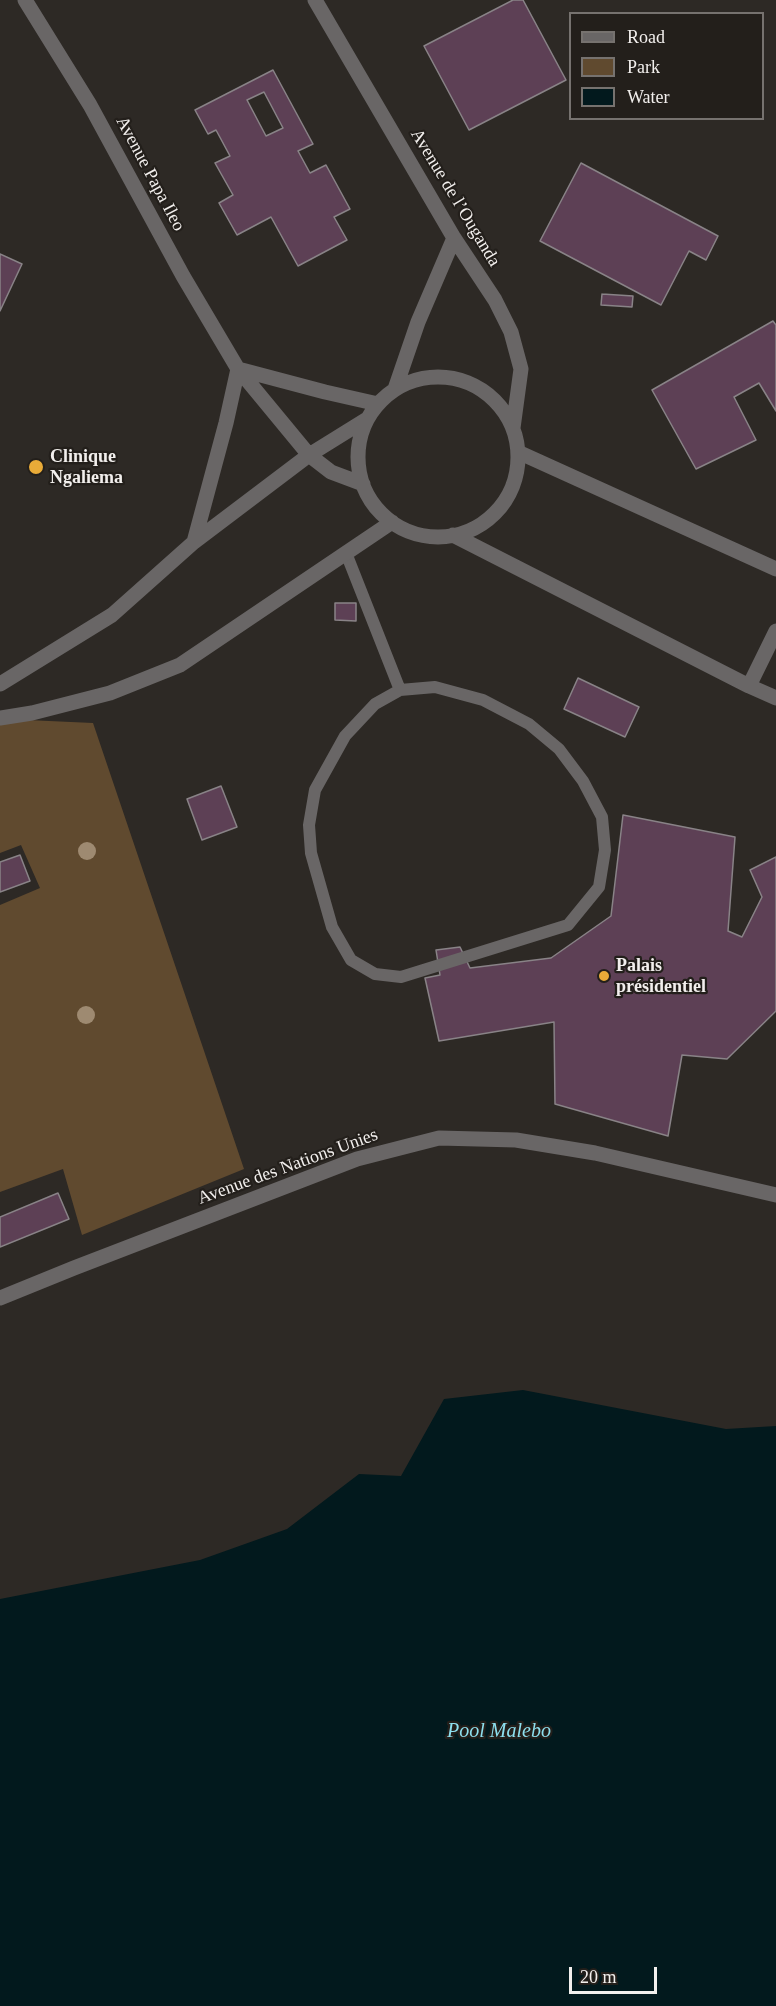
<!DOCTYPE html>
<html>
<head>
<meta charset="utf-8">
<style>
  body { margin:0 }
  #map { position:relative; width:776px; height:2006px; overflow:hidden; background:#2d2925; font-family:"Times New Roman",serif }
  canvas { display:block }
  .legend { position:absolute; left:569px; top:12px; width:195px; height:108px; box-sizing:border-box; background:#231f1b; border:2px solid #76726f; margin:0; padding:8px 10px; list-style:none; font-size:18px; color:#f2efed }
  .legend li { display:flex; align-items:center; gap:12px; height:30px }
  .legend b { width:30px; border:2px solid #76726f }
  .scale { position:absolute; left:569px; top:1967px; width:88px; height:27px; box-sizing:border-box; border:3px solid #f2efed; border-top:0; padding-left:8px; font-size:18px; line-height:21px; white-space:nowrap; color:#f2efed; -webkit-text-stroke:4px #231f1b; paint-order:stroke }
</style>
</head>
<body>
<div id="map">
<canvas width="776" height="2006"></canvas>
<ul class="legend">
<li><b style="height:8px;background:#696666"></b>Road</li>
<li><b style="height:16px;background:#604a2f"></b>Park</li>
<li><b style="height:16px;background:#02191d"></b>Water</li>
</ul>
<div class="scale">20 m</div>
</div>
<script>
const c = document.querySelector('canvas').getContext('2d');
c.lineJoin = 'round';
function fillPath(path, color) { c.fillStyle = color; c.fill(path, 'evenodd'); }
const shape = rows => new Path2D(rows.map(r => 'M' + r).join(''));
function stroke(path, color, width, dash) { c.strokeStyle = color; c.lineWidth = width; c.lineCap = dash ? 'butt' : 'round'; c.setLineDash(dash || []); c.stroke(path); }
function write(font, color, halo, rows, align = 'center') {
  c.font = font + ' "Times New Roman",serif'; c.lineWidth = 4.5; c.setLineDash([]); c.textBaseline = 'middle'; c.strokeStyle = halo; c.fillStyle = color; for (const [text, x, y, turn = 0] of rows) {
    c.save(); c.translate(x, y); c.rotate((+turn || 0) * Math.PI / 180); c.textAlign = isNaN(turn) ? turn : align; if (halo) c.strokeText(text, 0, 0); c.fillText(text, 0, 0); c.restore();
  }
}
fillPath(shape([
  [5,719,93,723,244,1169,82,1235,63,1169,0,1192,0,905,40,888,21,845,0,853,0,721]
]), '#604a2f');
fillPath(shape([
  [523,1390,726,1429,776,1426,776,2006,0,2006,0,1599,200,1560,287,1529,359,1474,401,1476,444,1399]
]), '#02191d');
const building = shape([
  [513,0,523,0,566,80,469,130,424,46,513,0],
  [273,70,313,144,298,151,310,173,326,165,350,209,334,217,347,240,298,266,271,217,237,235,219,203,233,195,215,163,230,156,216,130,208,134,195,110,273,70],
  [264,92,283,128,266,136,247,100,264,92],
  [581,163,718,236,706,260,689,251,661,305,540,241,581,163],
  [0,254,22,264,0,311,0,254],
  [602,294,633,296,632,307,601,305,602,294],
  [773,321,776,325,776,411,759,383,734,397,756,440,696,469,652,390,773,321],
  [335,603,356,603,356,621,335,620,335,603],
  [578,678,639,707,625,737,564,709,578,678],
  [221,786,237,827,202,840,187,799,221,786],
  [623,815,735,837,728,931,742,937,762,897,750,870,776,857,776,1011,727,1059,682,1055,668,1136,555,1104,554,1022,439,1041,425,978,440,975,436,950,460,947,470,968,551,958,611,916,623,815],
  [20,855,30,881,0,892,0,862,20,855],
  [58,1193,69,1219,0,1247,0,1217,58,1193]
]);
fillPath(building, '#5d4055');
stroke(building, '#898387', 1.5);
stroke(shape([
  [346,553,400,690,435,687,483,700,529,724,559,749,583,781,602,817,605,850,599,887,568,925,401,977,375,974,351,960,332,927,311,853,309,825,315,790,345,736,375,704,400,690]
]), '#696666', 12);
stroke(shape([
  [25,0,90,105,183,276,238,369,309,455,331,472,363,484],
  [315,0,454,238,495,300,511,332,521,369,513,428],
  [238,369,325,392,378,404],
  '358 457a80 80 0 1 1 160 0a80 80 0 1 1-160 0Z',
  [395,389,418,322,454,238],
  [518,452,776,569],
  [453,535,749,686,776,698],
  [194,542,226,423,238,369],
  [0,684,112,615,194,542,309,455,367,419],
  [749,686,776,631],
  [0,718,32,713,110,693,180,665,392,522],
  [0,1298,74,1268,357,1159,439,1138,516,1140,595,1153,776,1195]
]), '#696666', 15);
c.fillStyle = '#9e8a71';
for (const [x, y] of [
  [87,851],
  [86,1015]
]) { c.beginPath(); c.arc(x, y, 9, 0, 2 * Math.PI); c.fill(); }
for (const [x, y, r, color] of [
  [36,467,8,"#e9ab38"],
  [604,976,6,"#e9ab38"]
]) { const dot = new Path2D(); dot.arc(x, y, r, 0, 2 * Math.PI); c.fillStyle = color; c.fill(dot); stroke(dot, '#231f1b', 2); }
write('18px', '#f2efed', '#231f1b', [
  ["Avenue Papa Ileo",150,174,62],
  ["Avenue de l’Ouganda",455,198,59],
  ["Avenue des Nations Unies",288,1167,-20]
]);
write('bold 18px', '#f2efed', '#231f1b', [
  ["Clinique",50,457],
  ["Ngaliema",50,478],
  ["Palais",616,966],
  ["présidentiel",616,987]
], 'left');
write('italic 20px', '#8ddfee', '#231f1b', [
  ["Pool Malebo",499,1732]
]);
</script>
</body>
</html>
